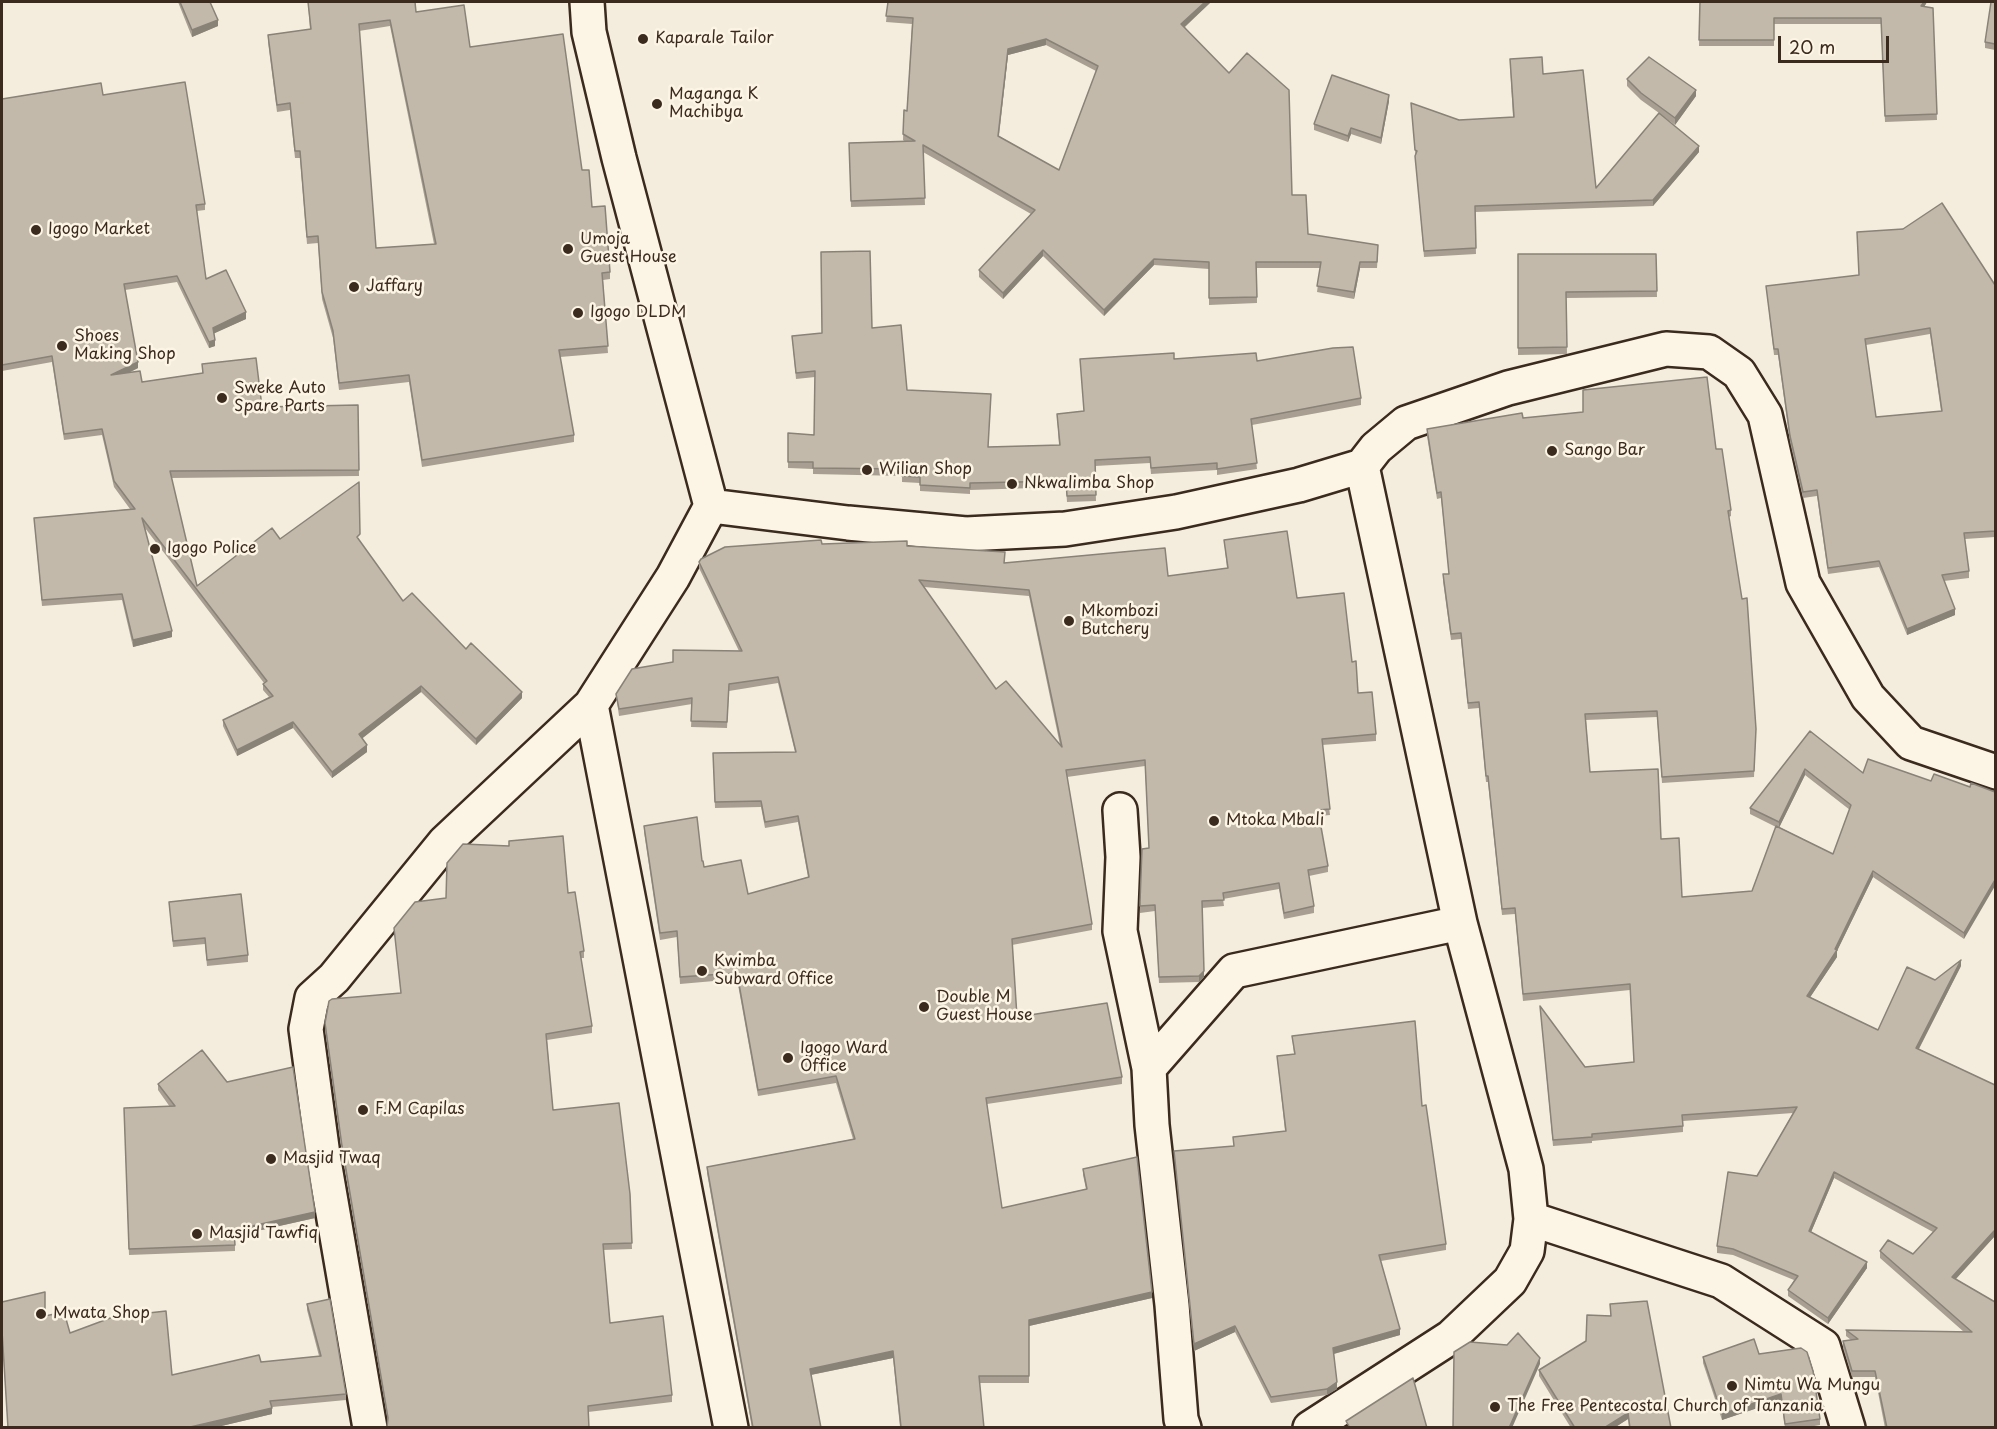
<!DOCTYPE html>
<html>
<head>
<meta charset="utf-8">
<style>
  body { margin:0 }
  #map { position:relative; width:1997px; height:1429px; overflow:hidden; background:#f4eddd; font-family:"Playpen Sans",sans-serif }
  canvas { display:block }
  .frame { position:absolute; inset:0; border:3px solid #3b2a1e; pointer-events:none }
  .scale { position:absolute; left:1778px; top:36px; width:111px; height:27px; box-sizing:border-box; border:3px solid #3b2a1e; border-top:0; padding-left:8px; font-size:18px; line-height:21px; white-space:nowrap; color:#3b2a1e; -webkit-text-stroke:4px #fcf5e5; paint-order:stroke }
</style>
</head>
<body>
<div id="map">
<canvas width="1997" height="1429"></canvas>
<div class="frame"></div>
<div class="scale">20 m</div>
</div>
<script>
const c = document.querySelector('canvas').getContext('2d');
c.lineJoin = 'round';
const shape = rows => new Path2D(rows.map(r => 'M' + r).join(''));
function stroke(path, color, width, dash) { c.strokeStyle = color; c.lineWidth = width; c.lineCap = dash ? 'butt' : 'round'; c.setLineDash(dash || []); c.stroke(path); }
function fillPath(path, color) { c.fillStyle = color; c.fill(path, 'evenodd'); }
function write(font, color, halo, rows, align = 'center') {
  c.font = font + ' "Playpen Sans",sans-serif'; c.lineWidth = 5; c.setLineDash([]); c.textBaseline = 'middle'; c.strokeStyle = halo; c.fillStyle = color; for (const [text, x, y, turn = 0] of rows) {
    c.save(); c.translate(x, y); c.rotate((+turn || 0) * Math.PI / 180); c.textAlign = isNaN(turn) ? turn : align; if (halo) c.strokeText(text, 0, 0); c.fillText(text, 0, 0); c.restore();
  }
}
const street = shape([
  [711,506,848,523,966,534,1065,529,1176,512,1299,485,1362,466,1376,448,1406,423,1508,388,1666,349,1709,352,1739,373,1765,415,1803,583,1868,697,1911,743,1996,772],
  [591,705,731,1428],
  [1120,810,1123,857,1120,931,1149,1068],
  [1531,1219,1721,1281,1823,1346,1848,1428],
  [370,1428,323,1155,306,1029,312,998,334,978,445,842,591,705,673,577,711,506,619,158,589,32,587,2],
  [1184,1428,1181,1419,1172,1305,1152,1125,1149,1068,1234,971,1460,923],
  [1310,1428,1451,1337,1510,1281,1527,1251,1531,1219,1526,1169,1460,923,1362,466]
]);
stroke(street, '#3b2a1e', 38);
stroke(street, '#fcf5e5', 33);
fillPath(shape([
  [178,2,210,2,218,26,192,37],
  [308,2,415,2,416,12,470,47,582,170,610,272,610,279,603,280,608,353,560,357,574,435,574,442,422,467,409,382,339,390,333,338,322,299,318,243,307,244,300,158,295,158,290,110,277,112,268,42,268,35,310,30],
  [390,26,434,244,376,248,359,31],
  [888,2,1211,2,1185,27,1292,195,1308,234,1378,252,1377,268,1360,268,1354,299,1317,292,1320,268,1257,268,1257,303,1209,305,1209,269,1154,265,1104,316,1043,256,1003,299,979,277,979,270,1031,214,923,152,925,205,851,207,849,143,904,141,903,140,904,110,907,111,912,24,886,22],
  [1046,45,1096,71,1059,170,999,136,1008,55],
  [1700,2,1927,2,1924,7,1933,8,1937,120,1885,122,1881,24,1774,24,1774,46,1699,46],
  [1995,2,1995,50,1985,48,1985,42],
  [1510,65,1543,74,1596,188,1659,113,1641,100,1627,86,1627,79,1696,96,1675,125,1660,114,1699,152,1653,206,1475,212,1476,254,1424,257,1411,103,1459,120,1513,117],
  [103,95,205,204,205,210,197,211,206,279,246,319,214,333,215,346,209,348,177,282,125,290,138,368,129,373,142,382,202,373,202,364,262,407,358,405,359,476,171,478,197,586,280,539,360,540,360,541,403,601,466,649,522,698,476,745,421,692,362,738,367,752,332,778,293,728,237,756,223,726,223,720,269,697,263,690,263,684,264,683,145,528,172,637,133,647,122,600,42,606,34,518,130,509,114,487,102,435,64,440,52,362,2,371,2,99],
  [1389,101,1381,144,1351,134,1348,142,1314,130,1314,124],
  [1518,254,1656,254,1657,297,1566,298,1567,354,1518,355],
  [1995,285,1995,537,1965,539,1969,571,1969,578,1944,581,1955,615,1907,635,1879,567,1828,574,1817,496,1803,498,1790,442,1778,355,1774,355,1766,286],
  [1930,334,1941,411,1876,417,1866,345],
  [872,328,907,390,989,447,1059,445,1057,414,1084,411,1174,359,1257,361,1361,398,1361,405,1252,425,1257,469,1217,475,1217,470,1151,474,1150,463,1095,466,1096,501,1067,502,1066,487,970,490,970,494,920,491,920,483,902,482,902,476,813,474,813,469,788,468,788,433,814,435,815,377,796,379,792,336],
  [1523,418,1716,449,1731,510,1731,516,1729,517,1756,729,1754,777,1662,783,1657,717,1586,720,1590,772,1661,839,1682,897,1752,891,1776,827,1750,814,1750,808,1810,731,1863,773,1970,787,1964,939,1873,877,1837,951,1837,957,1810,997,1878,1030,1935,980,1961,966,1919,1049,1995,1085,1995,1238,1994,1237,1956,1279,1995,1302,1995,1428,1885,1428,1875,1377,1852,1377,1843,1348,1843,1341,1851,1340,1846,1336,1846,1330,1964,1332,1880,1258,1880,1251,1913,1254,1933,1232,1834,1178,1811,1232,1867,1268,1828,1324,1788,1296,1788,1290,1794,1280,1733,1255,1717,1253,1717,1246,1793,1113,1683,1121,1683,1132,1592,1141,1592,1143,1553,1146,1540,1006,1585,1067,1634,1062,1630,990,1523,1001,1515,914,1502,915,1488,782,1486,782,1479,708,1468,709,1461,639,1451,640,1443,581,1443,574,1449,574,1441,498,1437,499,1427,436,1427,429],
  [1805,775,1850,810,1833,854,1779,827],
  [1224,540,1297,598,1352,662,1358,693,1376,734,1376,741,1322,745,1330,815,1319,816,1328,866,1328,872,1309,876,1314,906,1314,913,1284,919,1279,889,1223,899,1224,906,1202,908,1204,977,1199,982,1159,983,1155,911,1140,913,1140,902,1149,848,1145,766,1067,777,1092,924,1092,930,1012,945,1017,1017,1122,1077,1122,1084,987,1104,1002,1208,1086,1189,1083,1175,1083,1169,1152,1298,1029,1326,1029,1383,980,1383,900,1427,893,1358,811,1375,821,1428,752,1428,707,1173,707,1167,853,1139,836,1083,758,1096,737,979,680,984,677,937,660,940,644,832,644,826,702,861,704,867,748,894,808,877,798,822,765,828,761,807,715,808,713,753,795,752,778,683,729,691,727,728,691,727,692,704,619,716,616,694,739,651,699,568,699,562,822,544,1005,563,1168,576,1227,568],
  [924,587,1029,596,1060,745,996,689],
  [568,893,584,951,584,958,581,958,592,1026,592,1033,547,1040,553,1110,630,1194,632,1249,603,1250,610,1323,672,1395,672,1402,588,1412,388,1422,342,1152,325,1030,325,1023,401,993,394,928],
  [169,902,248,955,248,962,207,966,205,944,173,947],
  [1292,1036,1422,1106,1446,1244,1446,1250,1381,1261,1400,1335,1334,1354,1337,1389,1327,1395,1271,1403,1235,1332,1194,1351,1174,1151,1234,1146,1233,1137,1285,1131,1277,1056,1294,1054],
  [158,1084,315,1218,235,1236,235,1251,129,1255,124,1108,170,1107,158,1090],
  [2,1302,45,1316,70,1333,172,1375,261,1362,319,1356,307,1310,307,1304,346,1394,346,1400,272,1407,272,1414,213,1428,8,1428,2,1337],
  [1759,1354,1820,1419,1820,1425,1803,1428,1785,1428,1781,1400,1722,1420,1703,1363,1703,1357],
  [1539,1370,1671,1428,1629,1428,1628,1419,1614,1428,1571,1428,1539,1376]
]), '#a89f92');
fillPath(shape([
  [1205,2,1211,2,1181,30,1181,24],
  [1924,2,1927,2,1921,12,1921,6],
  [218,20,218,26,192,37,192,30],
  [1046,39,1046,45,1008,55,998,142,1008,49],
  [1696,90,1696,96,1675,125,1675,118],
  [1389,95,1389,101,1381,144,1381,138],
  [1351,128,1351,134,1348,142,1348,136],
  [1699,146,1699,152,1653,206,1653,200],
  [1043,250,1043,256,1003,299,1003,293],
  [1154,259,1154,265,1104,316,1104,310],
  [1360,262,1360,268,1354,299,1354,292],
  [246,312,246,319,213,334,213,328],
  [215,340,215,346,209,348,209,342],
  [138,362,138,368,111,381,111,375],
  [1955,609,1955,615,1907,635,1907,629],
  [172,631,172,637,133,647,133,640],
  [421,686,421,692,359,741,359,734],
  [522,692,522,698,476,745,476,739],
  [293,722,293,728,237,756,237,750],
  [367,745,367,752,332,778,332,772],
  [1805,769,1805,775,1779,828,1779,822],
  [1873,871,1873,877,1837,951,1837,957,1807,1002,1807,996,1835,949],
  [1995,880,1995,886,1964,939,1964,933],
  [1961,960,1961,966,1916,1054,1916,1048],
  [1204,971,1204,977,1199,982,1199,976],
  [1834,1172,1834,1178,1809,1237,1809,1231],
  [315,1212,315,1218,234,1236,234,1230],
  [1994,1231,1994,1237,1952,1283,1952,1277],
  [1867,1262,1867,1268,1828,1324,1828,1318],
  [1152,1292,1152,1298,1029,1326,1029,1320],
  [1235,1326,1235,1332,1194,1351,1194,1344],
  [1400,1329,1400,1335,1333,1354,1333,1348],
  [893,1351,893,1358,810,1375,810,1369],
  [1540,1358,1540,1364,1512,1428,1509,1428],
  [1337,1382,1337,1389,1327,1395,1327,1389],
  [1781,1394,1781,1400,1722,1420,1722,1414],
  [272,1408,272,1414,213,1428,186,1428],
  [1628,1413,1628,1419,1614,1428,1604,1428]
]), '#888277');
const building = shape([
  [180,2,210,2,218,20,192,30,180,2],
  [308,2,415,2,416,12,464,5,470,47,563,34,582,170,589,170,592,207,605,206,610,272,602,273,608,346,559,350,574,435,422,460,409,375,339,383,333,331,322,292,318,236,307,237,300,151,295,151,290,103,277,105,268,35,311,29,308,2],
  [390,20,436,244,376,248,359,24,390,20],
  [888,2,1205,2,1181,24,1229,73,1247,53,1289,90,1292,195,1306,195,1308,234,1378,245,1377,262,1360,262,1354,292,1317,286,1321,262,1256,262,1257,297,1209,298,1209,262,1154,259,1104,310,1043,250,1003,293,979,270,1035,210,923,145,925,198,851,201,849,143,915,141,903,134,904,110,907,111,913,18,886,16,888,2],
  [1046,39,1098,66,1059,170,998,136,1008,49,1046,39],
  [1700,2,1924,2,1921,6,1933,8,1937,114,1885,116,1881,18,1774,18,1774,40,1699,40,1700,2],
  [1991,2,1995,2,1995,44,1985,42,1991,2],
  [1542,57,1543,74,1583,70,1596,188,1659,113,1699,146,1653,200,1475,206,1476,248,1424,251,1415,156,1417,151,1415,150,1411,103,1459,120,1514,117,1510,59,1542,57],
  [1649,57,1696,90,1675,118,1641,93,1627,79,1649,57],
  [1332,75,1389,95,1381,138,1351,128,1348,136,1314,124,1332,75],
  [185,82,205,204,196,205,206,279,226,270,246,312,213,328,215,340,209,342,177,276,124,284,138,362,111,375,140,371,142,382,203,373,202,364,256,358,262,407,358,405,359,470,170,471,197,586,272,528,280,539,359,482,360,534,357,537,403,601,412,593,466,649,471,643,522,692,476,739,421,686,359,734,367,745,332,772,293,722,237,750,223,720,273,696,263,684,267,681,142,518,172,631,133,640,122,594,42,600,34,518,135,509,114,481,102,429,64,434,52,356,2,365,2,99,101,83,103,95,185,82],
  [1942,203,1995,285,1995,531,1964,533,1969,571,1942,575,1955,609,1907,629,1879,561,1828,568,1817,490,1803,492,1790,436,1778,349,1774,349,1766,286,1859,275,1857,232,1903,229,1942,203],
  [1930,328,1942,411,1876,417,1865,339,1930,328],
  [870,251,872,328,901,325,907,390,991,394,988,447,1060,445,1057,414,1084,411,1080,359,1174,353,1174,359,1256,353,1257,361,1333,348,1353,347,1361,398,1251,419,1257,463,1217,469,1217,463,1151,468,1150,457,1095,460,1096,495,1067,496,1066,481,970,483,970,488,920,485,920,477,902,476,903,469,813,468,813,462,788,462,788,433,814,435,815,371,796,373,792,336,822,333,821,252,870,251],
  [1518,254,1656,254,1657,291,1566,292,1567,347,1518,348,1518,254],
  [1707,377,1716,449,1722,449,1731,510,1728,511,1742,599,1747,598,1756,729,1754,771,1662,777,1657,711,1585,714,1590,772,1658,769,1661,839,1679,838,1682,897,1752,891,1776,826,1833,854,1851,805,1805,769,1779,822,1750,808,1810,731,1863,773,1868,759,1931,781,1934,774,1970,787,1971,783,1995,792,1995,880,1964,933,1873,871,1835,949,1837,950,1807,996,1878,1030,1907,967,1935,980,1961,960,1916,1048,1995,1085,1995,1232,1994,1231,1952,1277,1995,1302,1995,1428,1887,1428,1875,1371,1852,1371,1843,1341,1858,1339,1846,1330,1972,1332,1880,1251,1888,1240,1913,1254,1937,1228,1834,1172,1809,1231,1867,1262,1828,1318,1788,1290,1798,1276,1733,1249,1717,1246,1728,1172,1757,1176,1797,1107,1682,1115,1683,1126,1592,1134,1592,1137,1553,1140,1540,1006,1585,1067,1634,1062,1630,984,1523,994,1515,908,1502,909,1488,776,1486,776,1479,702,1468,703,1461,633,1451,634,1443,574,1449,574,1441,492,1437,493,1427,429,1522,413,1523,418,1583,412,1583,390,1707,377],
  [1287,531,1297,598,1344,593,1352,662,1356,661,1358,693,1372,692,1376,734,1322,739,1330,809,1318,810,1328,866,1308,870,1314,906,1284,913,1279,883,1223,893,1224,900,1202,901,1204,971,1199,976,1159,977,1155,905,1140,906,1140,902,1142,849,1149,848,1145,760,1066,770,1092,924,1012,939,1017,1017,1107,1003,1122,1077,986,1098,1002,1208,1087,1189,1083,1169,1137,1157,1152,1292,1029,1320,1029,1376,979,1376,984,1428,898,1428,901,1427,893,1351,810,1369,821,1428,753,1428,707,1167,855,1139,836,1076,758,1090,737,973,680,977,677,931,660,933,644,826,697,817,702,861,703,861,704,867,741,860,748,894,809,877,798,816,765,822,761,801,715,802,713,753,796,752,778,677,729,684,727,722,691,721,692,698,619,709,616,694,632,669,673,662,673,650,742,651,699,562,701,559,725,547,821,540,822,544,907,541,907,546,1005,552,1004,563,1165,548,1168,576,1228,568,1224,540,1287,531],
  [919,580,1029,590,1062,747,1006,681,996,689,919,580],
  [563,836,568,893,575,892,584,951,580,952,592,1026,546,1034,553,1110,619,1103,630,1194,632,1243,603,1244,610,1323,663,1316,672,1395,588,1406,589,1428,387,1428,388,1418,342,1146,325,1023,329,1001,332,999,401,993,394,928,415,902,446,898,447,863,463,844,509,846,509,841,563,836],
  [241,894,248,955,207,960,205,938,173,941,169,902,241,894],
  [1415,1021,1422,1106,1426,1105,1446,1244,1379,1255,1400,1329,1333,1348,1337,1382,1327,1389,1271,1397,1235,1326,1194,1344,1174,1151,1234,1146,1233,1137,1286,1131,1277,1056,1295,1054,1292,1036,1415,1021],
  [202,1050,227,1082,293,1067,315,1212,234,1230,235,1245,129,1249,124,1108,175,1106,158,1084,202,1050],
  [45,1292,45,1316,64,1312,70,1333,113,1317,166,1311,172,1375,259,1355,261,1362,321,1356,307,1304,330,1299,346,1394,270,1401,272,1408,186,1428,8,1428,2,1331,2,1302,45,1292],
  [1647,1301,1671,1428,1630,1428,1628,1413,1604,1428,1575,1428,1539,1370,1586,1341,1587,1315,1611,1316,1610,1304,1647,1301],
  [1518,1333,1540,1358,1509,1428,1453,1428,1454,1352,1470,1342,1507,1345,1518,1333],
  [1754,1339,1759,1354,1801,1348,1807,1352,1813,1371,1820,1419,1785,1424,1781,1394,1722,1414,1703,1357,1754,1339],
  [1413,1378,1427,1428,1350,1428,1346,1421,1413,1378]
]);
fillPath(building, '#c3b9aa');
stroke(building, '#888277', 1.5);
for (const [x, y, r, color] of [
  [643,39,6,"#3b2a1e"],
  [657,104,6,"#3b2a1e"],
  [36,230,6,"#3b2a1e"],
  [568,249,6,"#3b2a1e"],
  [354,287,6,"#3b2a1e"],
  [578,313,6,"#3b2a1e"],
  [62,346,6,"#3b2a1e"],
  [222,398,6,"#3b2a1e"],
  [1552,451,6,"#3b2a1e"],
  [867,470,6,"#3b2a1e"],
  [1012,484,6,"#3b2a1e"],
  [155,549,6,"#3b2a1e"],
  [1069,621,6,"#3b2a1e"],
  [1214,821,6,"#3b2a1e"],
  [702,971,6,"#3b2a1e"],
  [924,1007,6,"#3b2a1e"],
  [788,1058,6,"#3b2a1e"],
  [363,1110,6,"#3b2a1e"],
  [271,1159,6,"#3b2a1e"],
  [197,1234,6,"#3b2a1e"],
  [41,1314,6,"#3b2a1e"],
  [1732,1386,6,"#3b2a1e"],
  [1495,1407,6,"#3b2a1e"]
]) { const dot = new Path2D(); dot.arc(x, y, r, 0, 2 * Math.PI); c.fillStyle = color; c.fill(dot); stroke(dot, '#fcf5e5', 2); }
write('16px', '#3b2a1e', '#fcf5e5', [
  ["Kaparale Tailor",655,39],
  ["Maganga K",669,95],
  ["Machibya",669,113],
  ["Igogo Market",48,230],
  ["Umoja",580,240],
  ["Guest House",580,258],
  ["Jaffary",366,287],
  ["Igogo DLDM",590,313],
  ["Shoes",74,337],
  ["Making Shop",74,355],
  ["Sweke Auto",234,389],
  ["Spare Parts",234,407],
  ["Sango Bar",1564,451],
  ["Wilian Shop",879,470],
  ["Nkwalimba Shop",1024,484],
  ["Igogo Police",167,549],
  ["Mkombozi",1081,612],
  ["Butchery",1081,630],
  ["Mtoka Mbali",1226,821],
  ["Kwimba",714,962],
  ["Subward Office",714,980],
  ["Double M",936,998],
  ["Guest House",936,1016],
  ["Igogo Ward",800,1049],
  ["Office",800,1067],
  ["F.M Capilas",375,1110],
  ["Masjid Twaq",283,1159],
  ["Masjid Tawfiq",209,1234],
  ["Mwata Shop",53,1314],
  ["Nimtu Wa Mungu",1744,1386],
  ["The Free Pentecostal Church of Tanzania",1507,1407]
], 'left');
</script>
</body>
</html>
